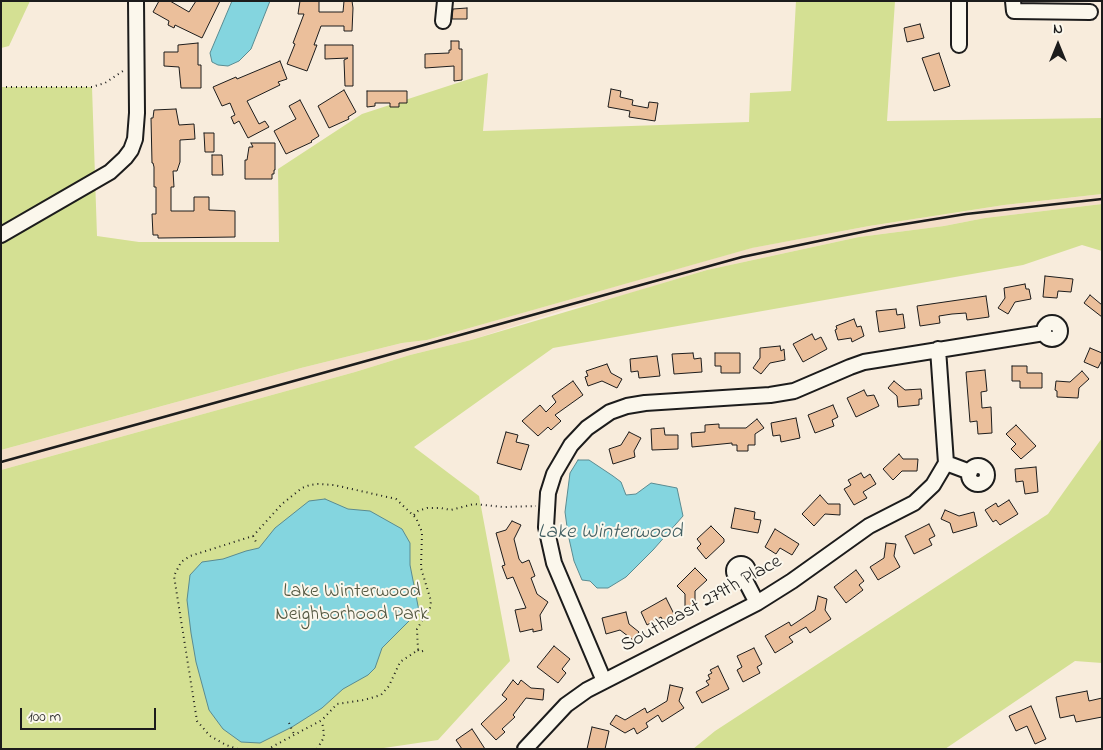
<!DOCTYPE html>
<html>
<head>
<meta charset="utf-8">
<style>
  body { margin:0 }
  #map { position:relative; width:1103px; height:750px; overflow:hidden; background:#f8ecdc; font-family:"Indie Flower",sans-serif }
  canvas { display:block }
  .frame { position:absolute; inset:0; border:2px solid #1c1c1c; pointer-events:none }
  .north { position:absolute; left:1033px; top:20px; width:50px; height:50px; -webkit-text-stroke:4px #fbf7ec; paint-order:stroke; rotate:0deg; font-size:14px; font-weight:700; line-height:20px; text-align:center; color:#1c1c1c }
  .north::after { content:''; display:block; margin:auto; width:18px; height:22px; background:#1c1c1c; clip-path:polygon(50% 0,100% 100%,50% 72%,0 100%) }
  .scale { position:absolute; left:20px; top:708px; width:136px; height:22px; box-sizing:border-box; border:2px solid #1c1c1c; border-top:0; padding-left:6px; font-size:15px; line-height:18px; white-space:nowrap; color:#1c1c1c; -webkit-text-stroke:4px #fbf7ec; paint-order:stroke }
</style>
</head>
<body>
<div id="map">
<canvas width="1103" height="750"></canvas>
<div class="frame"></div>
<div class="north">N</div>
<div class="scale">100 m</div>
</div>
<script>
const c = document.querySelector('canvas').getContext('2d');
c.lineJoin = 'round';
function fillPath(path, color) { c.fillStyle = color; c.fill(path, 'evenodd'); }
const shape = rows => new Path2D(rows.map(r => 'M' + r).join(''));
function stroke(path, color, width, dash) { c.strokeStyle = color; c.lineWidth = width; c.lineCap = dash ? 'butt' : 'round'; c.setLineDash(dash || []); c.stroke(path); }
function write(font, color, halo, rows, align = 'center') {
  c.font = font + ' "Indie Flower",sans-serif'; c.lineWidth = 4; c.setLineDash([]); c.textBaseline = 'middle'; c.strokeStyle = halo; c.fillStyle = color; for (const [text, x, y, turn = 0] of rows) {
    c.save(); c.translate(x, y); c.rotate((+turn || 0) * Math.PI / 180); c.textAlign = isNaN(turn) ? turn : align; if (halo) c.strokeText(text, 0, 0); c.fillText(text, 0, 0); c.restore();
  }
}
fillPath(shape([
  [1102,194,1102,204,985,218,944,226,859,237,707,270,621,296,564,310,471,340,410,355,355,372,1,470,1,450,301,368,402,343,427,340,751,248,869,226,1004,205]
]), '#f4dec8');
fillPath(shape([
  [1,1,30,1,9,46,1,48],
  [796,1,895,1,887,121,1102,118,1102,194,1004,205,869,226,752,248,427,340,402,343,301,368,1,450,1,87,92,87,97,236,139,242,279,242,278,169,362,114,488,73,483,131,749,122,750,93,791,91],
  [1102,204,1102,251,1082,245,1023,265,553,348,414,447,479,496,510,661,438,740,377,749,1,749,1,470,355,372,410,355,471,340,707,270,859,237,944,226,985,218],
  [1102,438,1102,663,1075,661,945,749,693,749,715,731,1048,514]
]), '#d4e093');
const water = shape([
  [232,1,270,1,251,49,239,61,228,66,218,65,212,62,210,53,232,1],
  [578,460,589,460,613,476,621,482,626,495,636,494,651,483,677,488,683,516,653,550,626,577,608,588,597,588,590,581,582,580,574,561,568,534,565,512,570,473,578,460],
  [325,499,348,509,370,511,402,529,410,543,410,565,419,611,382,648,375,668,368,675,343,689,322,708,292,727,260,743,241,742,223,729,209,710,196,662,191,633,187,600,190,575,202,562,223,559,246,551,259,548,275,528,309,501,325,499]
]);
fillPath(water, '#84d5df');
stroke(water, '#5a8b91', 1);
const building = shape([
  [159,1,170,1,189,12,196,1,220,1,202,38,175,25,174,28,168,25,169,21,153,12,159,1],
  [300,1,319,1,319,12,343,12,344,1,352,1,353,8,352,31,344,31,344,26,321,26,314,45,317,45,307,71,287,64,295,44,293,43,304,14,298,14,300,1],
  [467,8,467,19,452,19,453,9,467,8],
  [920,24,924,38,907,42,904,28,920,24],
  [451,41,459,41,459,49,462,49,462,80,454,81,454,66,425,68,425,54,449,53,449,50,451,50,451,41],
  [198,43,198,65,201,65,201,88,181,88,179,67,164,66,164,52,178,52,178,45,198,43],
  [325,45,353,45,353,86,345,86,344,60,348,58,325,59,325,45],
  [939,53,950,86,934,91,922,58,939,53],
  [280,61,287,79,278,82,280,85,247,101,259,124,265,121,269,127,248,138,239,121,234,124,231,117,235,115,230,103,222,106,213,87,236,77,237,79,280,61],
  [611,89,621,91,620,97,633,100,632,105,648,108,649,102,658,103,655,121,629,117,630,111,608,107,611,89],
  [344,90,356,112,348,117,349,119,329,128,318,106,344,90],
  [367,91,407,91,407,103,399,103,399,107,390,107,390,103,375,103,375,106,367,107,367,91],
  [300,100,319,136,311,141,312,142,286,154,274,131,296,119,289,106,300,100],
  [176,109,179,125,194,124,195,139,180,140,180,162,177,171,173,171,174,187,171,187,171,211,194,211,194,197,209,197,209,210,235,211,235,237,161,238,158,238,158,235,153,235,152,214,156,214,156,187,154,187,154,167,153,163,152,163,151,118,153,118,154,110,176,109],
  [204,133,214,133,214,152,205,152,204,133],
  [251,143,275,143,275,170,274,170,274,174,272,174,272,179,245,179,245,160,247,160,249,147,253,147,251,143],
  [212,155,222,155,223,175,212,175,212,155],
  [1045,276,1073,279,1071,292,1058,291,1057,298,1043,297,1045,276],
  [1025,284,1026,289,1029,289,1031,299,1015,302,1008,314,998,308,1005,298,1004,288,1025,284],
  [1090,295,1102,305,1102,317,1084,303,1090,295],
  [986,296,989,317,967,320,966,313,952,314,939,316,940,323,920,326,917,306,986,296],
  [896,309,897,315,903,314,905,328,879,332,876,311,896,309],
  [854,319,857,327,861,326,864,336,852,342,851,338,838,340,835,330,837,329,836,326,854,319],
  [812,334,815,340,821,337,827,349,803,362,793,344,812,334],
  [780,346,781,351,784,349,785,360,770,363,761,374,753,368,760,358,760,348,780,346],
  [1090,348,1102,353,1102,360,1098,368,1084,362,1090,348],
  [693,353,694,359,701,358,702,372,674,374,672,354,693,353],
  [715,353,740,353,740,373,721,373,721,366,715,366,715,353],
  [657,356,660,376,639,378,638,371,631,372,630,359,657,356],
  [607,364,611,373,622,379,617,388,602,381,588,386,585,377,588,376,586,371,607,364],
  [1012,366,1027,366,1027,373,1042,373,1042,388,1020,388,1020,381,1012,381,1012,366],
  [985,370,987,391,981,392,982,408,991,407,992,433,978,434,977,421,970,422,966,372,985,370],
  [1082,371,1089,379,1079,388,1078,398,1057,397,1057,391,1055,390,1056,381,1070,382,1082,371],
  [573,381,583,395,555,415,561,421,551,430,548,427,538,436,522,421,540,405,546,412,556,402,552,396,573,381],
  [894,381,905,390,921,389,922,399,919,399,919,405,898,407,897,396,888,388,894,381],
  [864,390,867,396,874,395,879,406,856,417,847,398,864,390],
  [833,405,838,417,832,420,834,426,815,433,808,415,833,405],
  [796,418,800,438,781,442,780,435,773,436,771,423,796,418],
  [757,419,764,428,755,434,755,445,748,445,748,451,737,451,737,445,732,445,732,443,692,447,691,433,705,432,705,425,719,424,719,428,746,428,757,419],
  [1016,425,1036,446,1021,459,1011,449,1016,444,1006,434,1016,425],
  [664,428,665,435,678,435,678,449,652,450,651,429,664,428],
  [506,432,518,435,516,442,529,445,521,470,497,463,506,432],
  [629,432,641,438,634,451,635,457,613,464,609,449,621,445,629,432],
  [899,454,903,459,918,459,917,471,902,471,893,480,883,469,899,454],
  [1036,467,1038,492,1025,494,1023,481,1016,482,1015,469,1036,467],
  [861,473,864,478,870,474,876,484,863,492,867,498,854,505,844,489,851,485,848,480,861,473],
  [820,495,828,504,840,504,840,515,825,514,814,526,802,514,820,495],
  [1009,500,1018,514,1000,525,996,520,993,522,985,510,996,503,998,507,1009,500],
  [735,508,755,512,754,519,761,520,758,533,731,528,735,508],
  [945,510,959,516,974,512,977,526,953,533,950,523,941,519,945,510],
  [512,521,521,525,514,539,519,559,522,563,529,560,535,576,531,578,537,594,548,602,540,615,542,630,533,632,533,629,520,632,515,610,526,608,513,577,507,579,502,566,505,565,496,533,506,530,512,521],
  [929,524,935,536,929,539,932,545,914,554,905,536,929,524],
  [711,526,724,539,724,542,706,559,697,548,701,544,697,539,711,526],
  [775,529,799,544,792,555,780,548,776,554,765,547,775,529],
  [886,543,896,544,894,556,900,567,878,580,870,567,884,558,886,543],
  [695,568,707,580,695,591,695,605,685,606,685,594,677,586,695,568],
  [856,570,864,581,859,585,863,590,846,603,834,587,856,570],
  [818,596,827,599,825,610,831,619,810,633,806,627,789,637,793,642,775,653,765,636,789,622,791,626,815,610,818,596],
  [666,598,675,616,664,622,661,617,647,625,641,612,666,598],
  [626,612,629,624,639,632,633,640,620,630,606,634,602,618,626,612],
  [554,646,570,659,562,669,566,673,558,683,537,667,554,646],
  [754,648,762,664,757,667,760,673,743,682,737,670,742,667,737,656,754,648],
  [718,666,729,689,702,703,696,692,709,685,706,681,710,679,708,675,712,673,710,670,718,666],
  [513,680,518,685,521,680,531,688,544,689,543,700,526,698,513,715,515,717,502,729,505,732,496,740,481,724,507,699,502,695,513,680],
  [670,685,683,688,679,701,684,708,662,722,658,715,646,723,648,727,637,734,634,728,625,733,610,724,616,715,625,720,645,708,647,713,667,701,670,685],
  [1087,691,1089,701,1102,698,1102,717,1076,722,1074,715,1060,718,1056,697,1087,691],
  [1031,706,1046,739,1035,744,1027,726,1016,731,1009,716,1031,706],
  [592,727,609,731,605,749,587,749,592,727],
  [472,729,476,735,485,749,462,749,456,740,472,729]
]);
fillPath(building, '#ebbf9b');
stroke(building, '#1c1c1c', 1);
const minor = shape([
  [959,1,959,45],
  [1013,1,1014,11,1090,12],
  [443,21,445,1],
  [1,235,110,172,125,158,131,150,135,139,137,113,136,1],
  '1044 331a8 8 0 1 1 16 0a8 8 0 1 1-16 0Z',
  [938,349,946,463],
  [946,463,970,472],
  '969 475a9 9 0 1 1 18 0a9 9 0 1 1-18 0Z',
  '734 571a7 7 0 1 1 14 0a7 7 0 1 1-14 0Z',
  [744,578,757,603],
  [604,681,554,563,546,527,548,493,554,474,571,445,587,428,610,412,627,406,645,403,770,395,794,391,850,367,864,362,1044,333],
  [525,749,566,705,587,690,757,603,792,581,869,526,914,503,933,485,946,463]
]);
stroke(minor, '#1c1c1c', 18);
stroke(shape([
  [1,87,92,87,105,83,126,69],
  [414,515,418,511,427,508,441,508,451,510,474,504,503,507,536,506],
  [253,536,257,544],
  [418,650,420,652,426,650],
  [289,723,294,734],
  [238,749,226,745,210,736,197,721,174,576,181,562,190,556,253,536,282,504,302,488,310,485,318,484,334,485,396,499,416,518,422,532,421,568,431,601,430,608,417,629,418,650,400,662,389,686,381,695,364,700,337,704,322,720,268,749],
  [317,749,323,739,324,734,322,721]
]), '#1c1c1c', 2, [1, 4]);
stroke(minor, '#fbf7ec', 14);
stroke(shape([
  [1,462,742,257,886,227,966,214,1102,199]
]), '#1c1c1c', 2.5);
write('20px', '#535740', '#fbf7ec', [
  ["Lake Winterwood",352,593],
  ["Neighborhood Park",352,616]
]);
write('20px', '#1c1c1c', '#fbf7ec', [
  ["Southeast 279th Place",702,605,-29]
]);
write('italic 21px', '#405d60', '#fbf7ec', [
  ["Lake Winterwood",610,534]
]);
</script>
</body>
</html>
